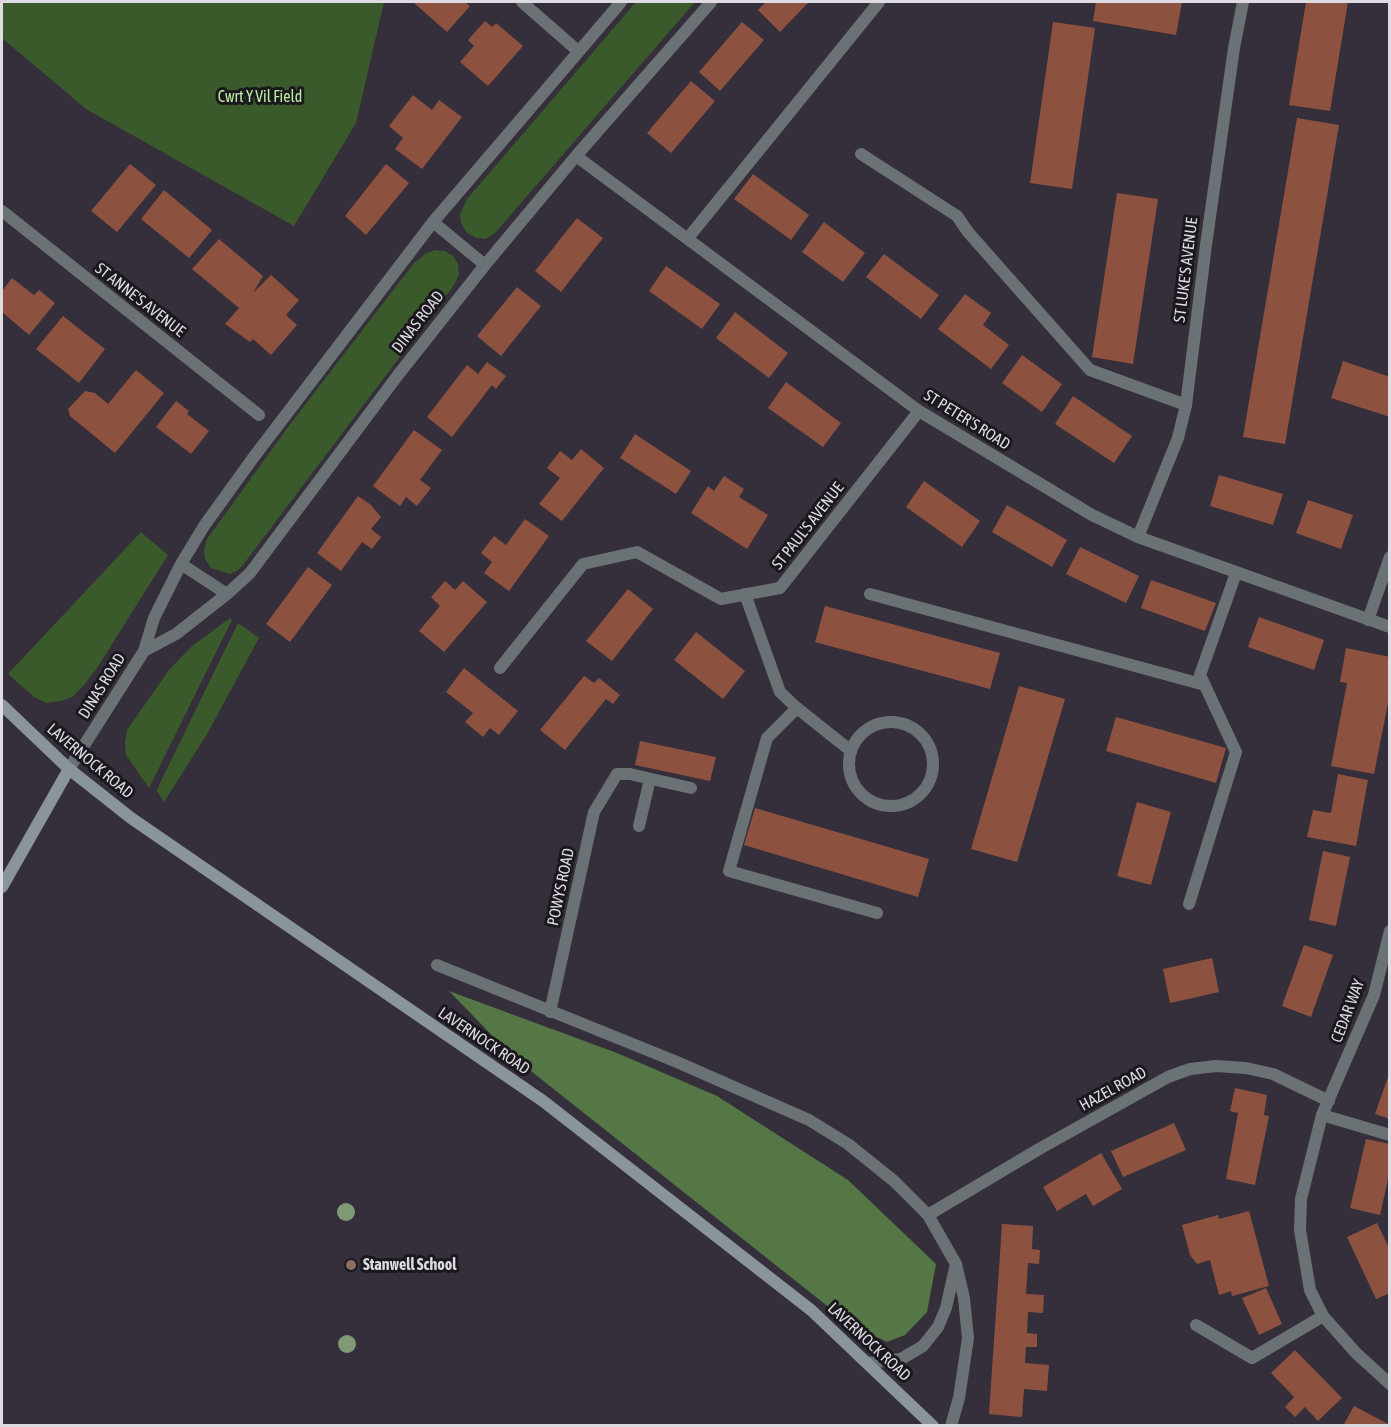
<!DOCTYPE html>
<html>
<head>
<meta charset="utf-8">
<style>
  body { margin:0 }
  #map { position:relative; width:1391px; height:1427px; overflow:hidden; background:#352f3b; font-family:"Asap Condensed",sans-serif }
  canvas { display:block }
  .frame { position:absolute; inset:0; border:3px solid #dfdbe3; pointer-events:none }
</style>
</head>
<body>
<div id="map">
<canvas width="1391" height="1427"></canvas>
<div class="frame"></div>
</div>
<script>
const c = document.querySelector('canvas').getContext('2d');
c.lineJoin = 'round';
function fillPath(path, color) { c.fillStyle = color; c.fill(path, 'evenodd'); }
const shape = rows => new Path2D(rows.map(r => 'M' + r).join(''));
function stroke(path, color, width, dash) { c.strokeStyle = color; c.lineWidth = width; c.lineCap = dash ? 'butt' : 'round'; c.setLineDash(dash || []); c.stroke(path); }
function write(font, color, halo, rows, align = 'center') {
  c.font = font + ' "Asap Condensed",sans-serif'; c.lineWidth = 6; c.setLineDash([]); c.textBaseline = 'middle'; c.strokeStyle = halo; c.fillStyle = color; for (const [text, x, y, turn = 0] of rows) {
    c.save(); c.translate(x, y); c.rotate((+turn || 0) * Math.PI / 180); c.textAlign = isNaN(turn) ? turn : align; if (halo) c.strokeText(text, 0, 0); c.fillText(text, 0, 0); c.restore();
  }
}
fillPath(shape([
  [2,2,384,2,356,123,294,226,86,109,2,38],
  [636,2,695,2,495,233,486,239,476,238,467,233,461,223,460,214,467,199],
  [435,250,445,251,453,256,458,264,459,274,454,285,243,565,238,570,230,574,211,568,205,559,204,549,207,539,291,423,414,263,425,254],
  [141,532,168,555,97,668,84,685,72,697,61,701,46,703,34,697,8,674],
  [230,618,232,620,149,788,126,755,125,743,127,730,169,670,191,647],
  [238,623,259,638,207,734,164,802,157,791,160,783]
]), '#3b5a2b');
fillPath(shape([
  [449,991,617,1053,717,1096,848,1180,936,1264,927,1312,905,1335,887,1342,850,1324,512,1056]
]), '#557745');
fillPath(shape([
  [413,2,465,2,470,6,447,32],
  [766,2,809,2,780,32,758,10],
  [1096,2,1182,2,1176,35,1093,21],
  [1306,2,1348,2,1330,111,1289,105],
  [485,21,492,27,496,23,523,46,488,86,460,62,474,46,468,40],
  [742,22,764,40,720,91,699,72],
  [1053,22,1095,28,1072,189,1030,183],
  [691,81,715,101,671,153,647,133],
  [413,95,432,110,439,100,462,117,422,169,395,149,403,138,389,126],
  [1297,118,1339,125,1285,444,1243,437],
  [130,164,156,185,117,232,91,211],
  [386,164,409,183,366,235,345,216],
  [753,174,809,215,791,240,734,199],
  [164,190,212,230,189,258,141,219],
  [1117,193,1158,199,1133,364,1092,357],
  [577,218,603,238,561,292,535,271],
  [824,222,865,253,843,282,802,252],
  [219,239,263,276,253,293,271,275,299,300,286,315,297,325,271,355,253,339,250,342,225,324,239,308,192,269],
  [884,254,939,295,921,319,866,277],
  [666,266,720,304,702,329,649,291],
  [12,278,34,295,39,290,55,303,29,335,2,312,2,291],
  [517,287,541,306,501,356,477,336],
  [965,294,991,313,983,325,1009,345,991,369,938,329],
  [735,312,788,353,769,378,716,338],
  [63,316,105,349,79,383,36,349],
  [1022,355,1062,384,1042,412,1002,383],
  [1343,361,1390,377,1390,417,1331,398],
  [487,362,506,376,496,389,492,385,452,437,427,417,467,365,478,374],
  [136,370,164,393,115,453,70,416,68,409,85,391,95,393,108,404],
  [786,382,841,423,823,447,768,408],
  [1073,396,1132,436,1114,463,1055,424],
  [176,401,189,411,187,414,209,431,191,454,156,427],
  [414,430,442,450,420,480,431,488,417,506,406,497,400,506,373,486],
  [635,434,691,471,676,494,620,458],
  [581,449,604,468,562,521,539,504,560,478,547,468,560,451,572,460],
  [1219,475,1283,494,1273,525,1210,506],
  [724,476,744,489,739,497,768,515,747,549,691,513,708,486,714,491],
  [924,481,980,521,962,547,906,507],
  [358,496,371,505,381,517,371,529,381,537,372,549,362,542,341,571,317,553],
  [1308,500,1353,515,1341,549,1296,533],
  [1007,505,1067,540,1052,567,992,532],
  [525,519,549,536,509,591,484,573,492,562,481,553,494,536,506,545],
  [1080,547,1139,576,1126,603,1066,574],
  [308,567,332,585,290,642,266,624],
  [1151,580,1216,603,1205,631,1141,608],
  [445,581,455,590,463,581,487,602,444,652,419,631,440,606,431,597],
  [628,589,653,609,612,661,586,641],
  [825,606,1000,653,990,689,815,642],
  [1259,617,1324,640,1314,670,1248,647],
  [696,632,745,671,723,699,674,660],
  [1346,648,1390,657,1390,693,1374,774,1331,766,1347,683,1340,682],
  [464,668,518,711,499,735,490,728,483,737,465,722,473,713,446,692],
  [584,676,594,683,599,678,620,695,613,704,606,699,565,750,540,730],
  [1019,686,1065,699,1017,862,971,849],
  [1116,717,1226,748,1216,783,1106,751],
  [640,741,716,757,710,781,635,765],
  [1338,774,1368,780,1356,846,1307,837,1313,810,1331,813],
  [1137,802,1171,812,1151,885,1117,876],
  [755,808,929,859,918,897,744,845],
  [1323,851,1350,857,1336,926,1309,920],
  [1304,945,1333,955,1311,1017,1282,1006],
  [1212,958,1219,992,1170,1003,1163,969],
  [1389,1074,1390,1074,1390,1119,1375,1114],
  [1235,1088,1267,1095,1264,1115,1269,1116,1255,1185,1226,1179,1238,1113,1230,1111],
  [1174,1123,1186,1150,1123,1177,1111,1151],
  [1366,1139,1390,1144,1390,1170,1380,1215,1350,1208],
  [1101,1153,1122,1189,1093,1206,1086,1194,1057,1211,1043,1187],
  [1249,1211,1269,1286,1232,1296,1231,1291,1219,1295,1210,1260,1197,1264,1190,1255,1182,1225,1218,1215,1219,1219],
  [1377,1223,1390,1250,1390,1293,1376,1299,1347,1237],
  [1002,1224,1033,1226,1032,1249,1040,1250,1039,1264,1028,1263,1026,1294,1044,1295,1043,1313,1028,1312,1027,1333,1037,1334,1037,1347,1026,1347,1025,1363,1049,1365,1047,1391,1024,1389,1022,1417,989,1414],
  [1266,1288,1282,1324,1259,1335,1242,1298],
  [1295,1350,1342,1398,1318,1421,1305,1407,1295,1417,1285,1407,1294,1397,1271,1373],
  [1354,1406,1390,1425,1390,1426,1343,1426]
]), '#8d5140');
stroke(shape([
  [861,154,957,216,968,232,1090,370,1186,405],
  [688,238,879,2],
  [870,594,1205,685],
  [797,708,767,738,729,871,877,913],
  [617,774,630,774,691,788],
  [639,826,650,779],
  [1189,904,1236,752,1200,675,1236,573],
  [1322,1115,1390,1135],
  [1196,1325,1252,1358,1323,1316]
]), '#6b7275', 12);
stroke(shape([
  [522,2,578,51],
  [576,156,919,411,1092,515,1138,537,1390,627],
  [2,211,259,415],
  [433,222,485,265],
  [1138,537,1178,438,1186,405,1206,245,1234,48,1243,2],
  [181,564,227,594],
  [745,594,780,692,797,708,851,751],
  [1368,620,1390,557],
  [144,651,176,634,227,594,250,573,398,375,485,265,576,156,711,2],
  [500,668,583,564,637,552,721,599,780,588,919,411],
  '849 764a42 42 0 1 1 84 0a42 42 0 1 1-84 0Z',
  [69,769,144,651,154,618,181,564,204,526,253,458,433,222,621,2],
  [1390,931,1374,995,1322,1115,1301,1199,1300,1230,1310,1290,1323,1316,1356,1353,1390,1384],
  [437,965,677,1062,809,1120,848,1144,894,1181,928,1215,956,1264,964,1298,968,1338,959,1398,951,1426],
  [550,1012,594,812,617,774],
  [928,1215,1039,1149,1168,1077,1190,1069,1216,1066,1246,1068,1273,1074,1329,1101],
  [867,1363,901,1359,923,1346,938,1327,946,1308,955,1268]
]), '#6b7275', 12);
stroke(shape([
  [2,705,69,769,131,818,543,1101,811,1310,933,1426],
  [2,887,69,769]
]), '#8a959b', 12);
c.fillStyle = '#7e9974';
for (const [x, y] of [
  [346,1212],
  [347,1344]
]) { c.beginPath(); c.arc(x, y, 9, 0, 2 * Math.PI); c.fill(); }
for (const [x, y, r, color] of [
  [351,1265,6,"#8d6e63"]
]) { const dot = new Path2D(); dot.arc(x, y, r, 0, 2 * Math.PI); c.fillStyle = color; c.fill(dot); stroke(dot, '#1b181e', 2); }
write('16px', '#baefa2', '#1b181e', [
  ["Cwrt Y Vil Field",260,97]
]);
write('16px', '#dfdbe3', '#1b181e', [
  ["ST LUKE'S AVENUE",1186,270,-83],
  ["ST ANNE'S AVENUE",140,300,38],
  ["DINAS ROAD",418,322,-52],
  ["ST PETER'S ROAD",967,420,32],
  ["ST PAUL'S AVENUE",808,526,-52],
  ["DINAS ROAD",102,686,-58],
  ["LAVERNOCK ROAD",90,761,40],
  ["POWYS ROAD",561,887,-78],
  ["CEDAR WAY",1348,1011,-69],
  ["LAVERNOCK ROAD",484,1041,34],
  ["HAZEL ROAD",1113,1089,-29],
  ["LAVERNOCK ROAD",869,1342,43]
]);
write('bold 16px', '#dfdbe3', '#1b181e', [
  ["Stanwell School",363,1265]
], 'left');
</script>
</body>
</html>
